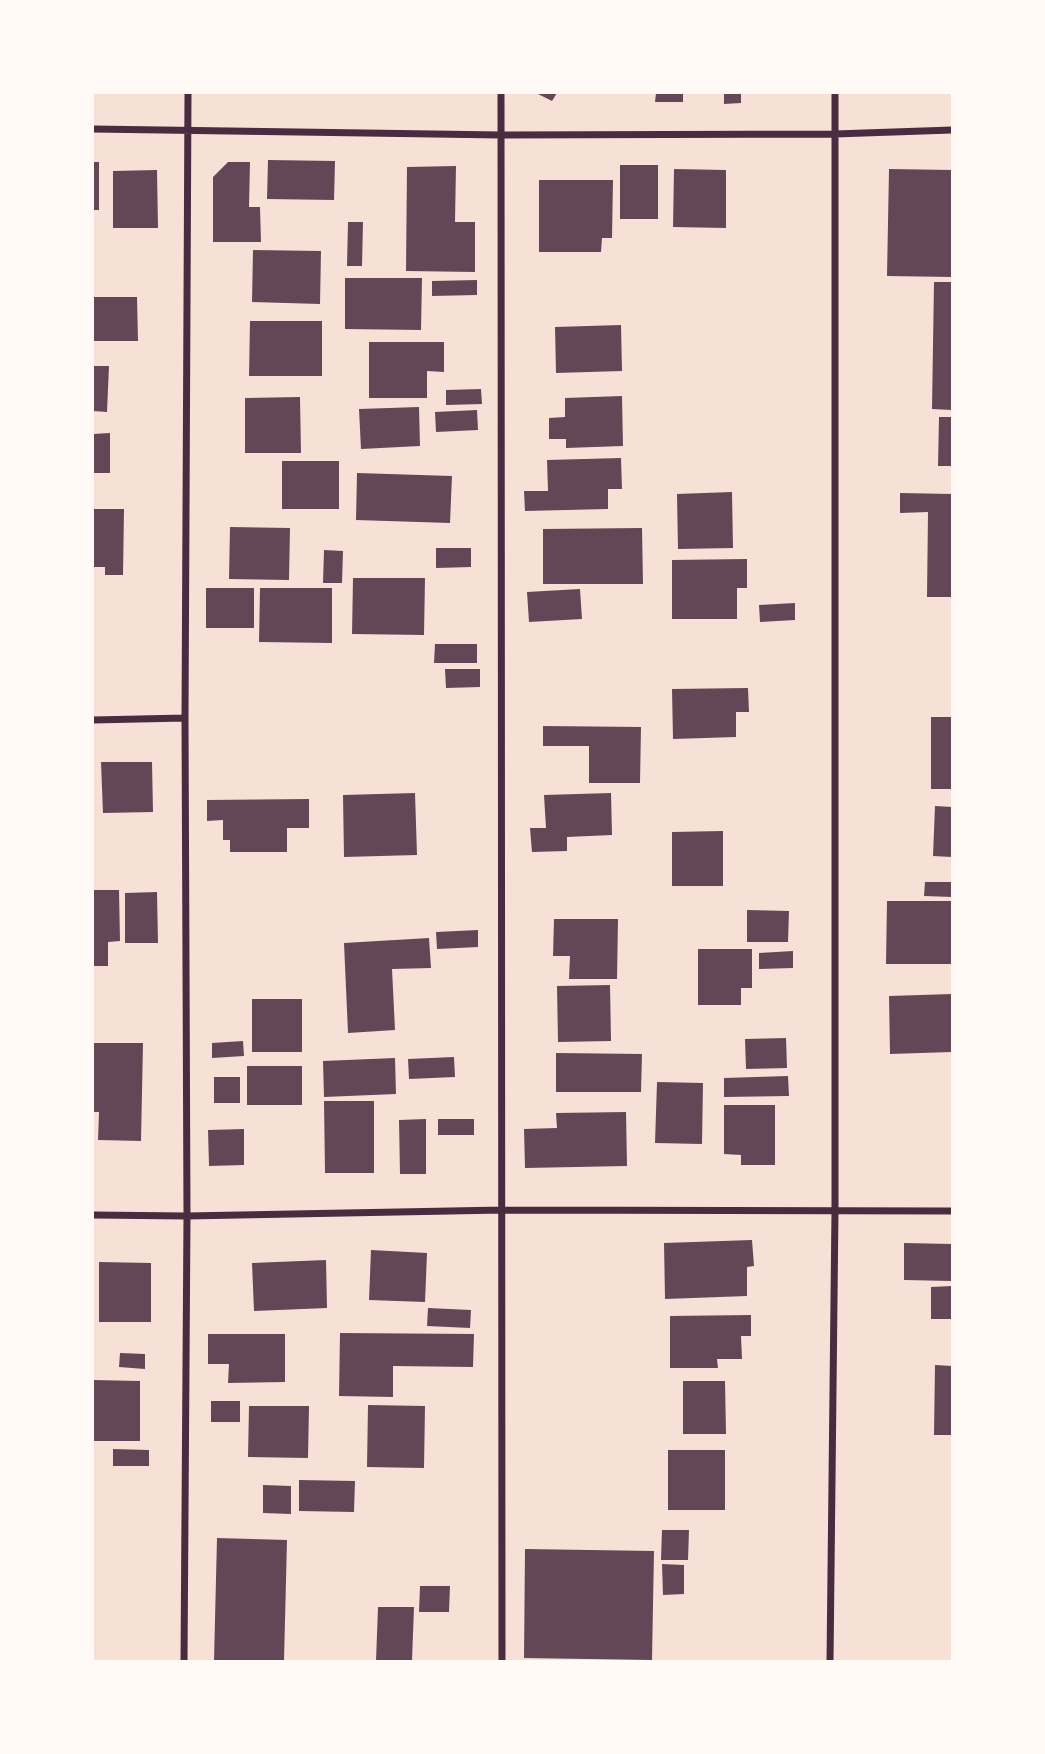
<!DOCTYPE html>
<html>
<head>
<meta charset="utf-8">
<style>
  body { margin:0 }
  #map { position:relative; width:1045px; height:1754px; overflow:hidden; background:#f7e1d7; font-family:"Source Sans 3",sans-serif }
  canvas { display:block }
  .frame { position:absolute; inset:0; border:94px solid #fffaf5; pointer-events:none }
</style>
</head>
<body>
<div id="map">
<canvas width="1045" height="1754"></canvas>
<div class="frame"></div>
</div>
<script>
const c = document.querySelector('canvas').getContext('2d');
c.lineJoin = 'round';
function fillPath(path, color) { c.fillStyle = color; c.fill(path, 'evenodd'); }
const shape = rows => new Path2D(rows.map(r => 'M' + r).join(''));
function stroke(path, color, width, dash) { c.strokeStyle = color; c.lineWidth = width; c.lineCap = dash ? 'butt' : 'round'; c.setLineDash(dash || []); c.stroke(path); }
fillPath(shape([
  [536,93,557,93,552,101],
  [656,93,683,93,683,102,655,102],
  [724,93,741,93,741,103,724,104],
  [268,160,335,161,334,200,267,199],
  [93,162,99,162,99,210,93,210],
  [228,162,250,162,249,207,260,207,261,242,213,242,213,177],
  [620,165,658,165,658,219,620,219],
  [456,166,455,222,475,222,475,272,406,271,407,167],
  [674,169,726,170,726,228,673,227],
  [889,169,952,170,952,277,887,276],
  [157,170,158,228,113,228,113,171],
  [539,180,613,180,612,238,602,238,601,252,539,252],
  [348,222,363,222,362,266,347,266],
  [253,250,321,251,320,304,252,302],
  [345,278,422,278,421,330,345,329],
  [477,280,477,295,432,296,432,281],
  [934,282,952,282,952,410,932,409],
  [93,297,137,297,138,341,93,341],
  [250,321,322,321,322,376,249,376],
  [621,325,622,371,556,373,555,327],
  [369,342,444,342,444,372,427,371,427,398,369,398],
  [93,366,109,366,107,412,93,411],
  [481,389,482,404,446,405,446,390],
  [622,396,623,446,566,448,566,439,549,439,549,418,565,417,565,398],
  [300,397,301,453,245,453,245,398],
  [419,407,420,446,361,449,359,409],
  [477,410,478,430,436,432,435,412],
  [939,417,952,417,952,466,938,466],
  [110,433,110,473,93,473,93,434],
  [621,458,622,489,608,489,608,509,525,511,524,491,548,491,547,460],
  [282,461,339,461,339,509,282,509],
  [357,473,452,476,450,523,356,520],
  [732,492,733,548,678,549,677,494],
  [900,493,952,494,952,597,927,597,928,512,900,513],
  [93,509,124,509,123,575,105,575,105,567,93,567],
  [230,527,290,528,289,580,229,579],
  [642,528,643,584,543,584,543,529],
  [436,548,471,548,471,567,436,568],
  [324,550,343,551,342,583,323,583],
  [747,559,747,588,737,588,737,619,672,619,672,560],
  [353,578,425,578,424,635,352,634],
  [206,588,254,588,254,628,206,628],
  [260,588,332,588,332,643,259,642],
  [580,589,582,619,529,622,527,592],
  [795,603,795,620,760,622,759,605],
  [435,644,477,644,477,663,434,663],
  [445,669,480,669,480,687,446,688],
  [748,688,749,712,736,712,736,737,673,739,672,689],
  [931,717,952,717,952,789,931,789],
  [543,726,641,727,640,783,589,783,589,746,543,746],
  [101,762,152,762,153,812,103,813],
  [415,793,417,855,344,857,343,795],
  [611,793,612,835,567,837,567,851,532,852,530,828,546,828,544,795],
  [309,799,309,828,287,828,287,852,230,852,230,840,223,840,223,820,207,821,207,800],
  [935,806,952,807,952,857,933,856],
  [723,831,723,886,672,886,672,832],
  [925,882,952,882,952,897,924,896],
  [93,890,119,890,120,941,108,942,108,966,93,966],
  [157,892,158,943,125,943,125,893],
  [887,901,952,901,952,964,886,964],
  [747,910,789,911,788,942,747,942],
  [554,919,618,919,617,979,569,979,570,956,553,956],
  [478,930,478,947,437,949,436,932],
  [429,938,431,968,392,969,395,1030,348,1033,344,943],
  [698,949,752,949,752,988,741,988,741,1005,698,1005],
  [793,951,793,968,759,969,759,953],
  [610,985,611,1041,558,1042,557,986],
  [952,994,952,1052,890,1054,889,996],
  [252,999,302,999,302,1052,252,1052],
  [786,1038,787,1068,746,1069,745,1039],
  [243,1041,244,1056,212,1058,212,1043],
  [93,1043,143,1043,141,1141,98,1140,99,1112,93,1112],
  [556,1053,642,1054,641,1092,556,1092],
  [454,1057,455,1077,409,1079,408,1059],
  [395,1058,396,1094,324,1097,323,1061],
  [247,1066,302,1066,302,1105,247,1105],
  [788,1076,789,1096,724,1097,724,1078],
  [214,1077,240,1077,240,1103,214,1103],
  [657,1082,703,1083,702,1144,655,1143],
  [324,1101,374,1101,374,1173,325,1173],
  [724,1105,775,1105,775,1165,741,1165,741,1155,724,1154],
  [626,1112,627,1166,525,1168,524,1129,557,1128,556,1113],
  [426,1119,426,1174,400,1174,399,1120],
  [438,1119,474,1119,474,1135,438,1135],
  [244,1129,244,1165,209,1166,208,1130],
  [752,1240,754,1266,747,1267,747,1296,665,1299,664,1243],
  [904,1243,952,1244,952,1281,904,1280],
  [371,1250,427,1253,425,1302,369,1300],
  [326,1260,327,1308,254,1311,252,1263],
  [99,1262,151,1263,151,1322,99,1322],
  [952,1286,952,1319,931,1319,931,1287],
  [428,1308,471,1310,470,1328,427,1326],
  [751,1315,751,1336,741,1336,742,1359,717,1359,718,1368,670,1368,670,1316],
  [340,1333,474,1334,473,1367,393,1366,393,1397,339,1396],
  [208,1334,285,1334,285,1382,228,1383,229,1364,208,1364],
  [120,1353,145,1354,145,1369,119,1367],
  [935,1365,952,1366,952,1435,934,1435],
  [93,1380,140,1381,140,1441,93,1441],
  [683,1381,725,1381,726,1434,683,1434],
  [211,1401,240,1401,240,1422,211,1422],
  [368,1405,425,1406,424,1468,367,1467],
  [249,1406,309,1406,308,1458,248,1457],
  [113,1449,149,1450,149,1466,113,1466],
  [668,1450,725,1450,725,1510,668,1510],
  [299,1480,355,1481,354,1512,299,1511],
  [263,1485,291,1486,291,1514,263,1513],
  [662,1530,689,1530,688,1560,661,1560],
  [217,1538,287,1540,284,1661,214,1661],
  [525,1549,654,1551,652,1660,524,1658],
  [662,1564,684,1565,684,1594,663,1595],
  [420,1586,450,1586,449,1612,419,1612],
  [378,1607,414,1607,412,1661,376,1661]
]), '#644757');
stroke(shape([
  [501,93,502,1661],
  [93,129,501,135,835,134,952,130],
  [93,720,185,718],
  [93,1215,187,1216,503,1210,952,1211],
  [184,1661,187,1216,185,718,188,93],
  [830,1661,835,1210,835,93]
]), '#4a2c40', 7);
</script>
</body>
</html>
